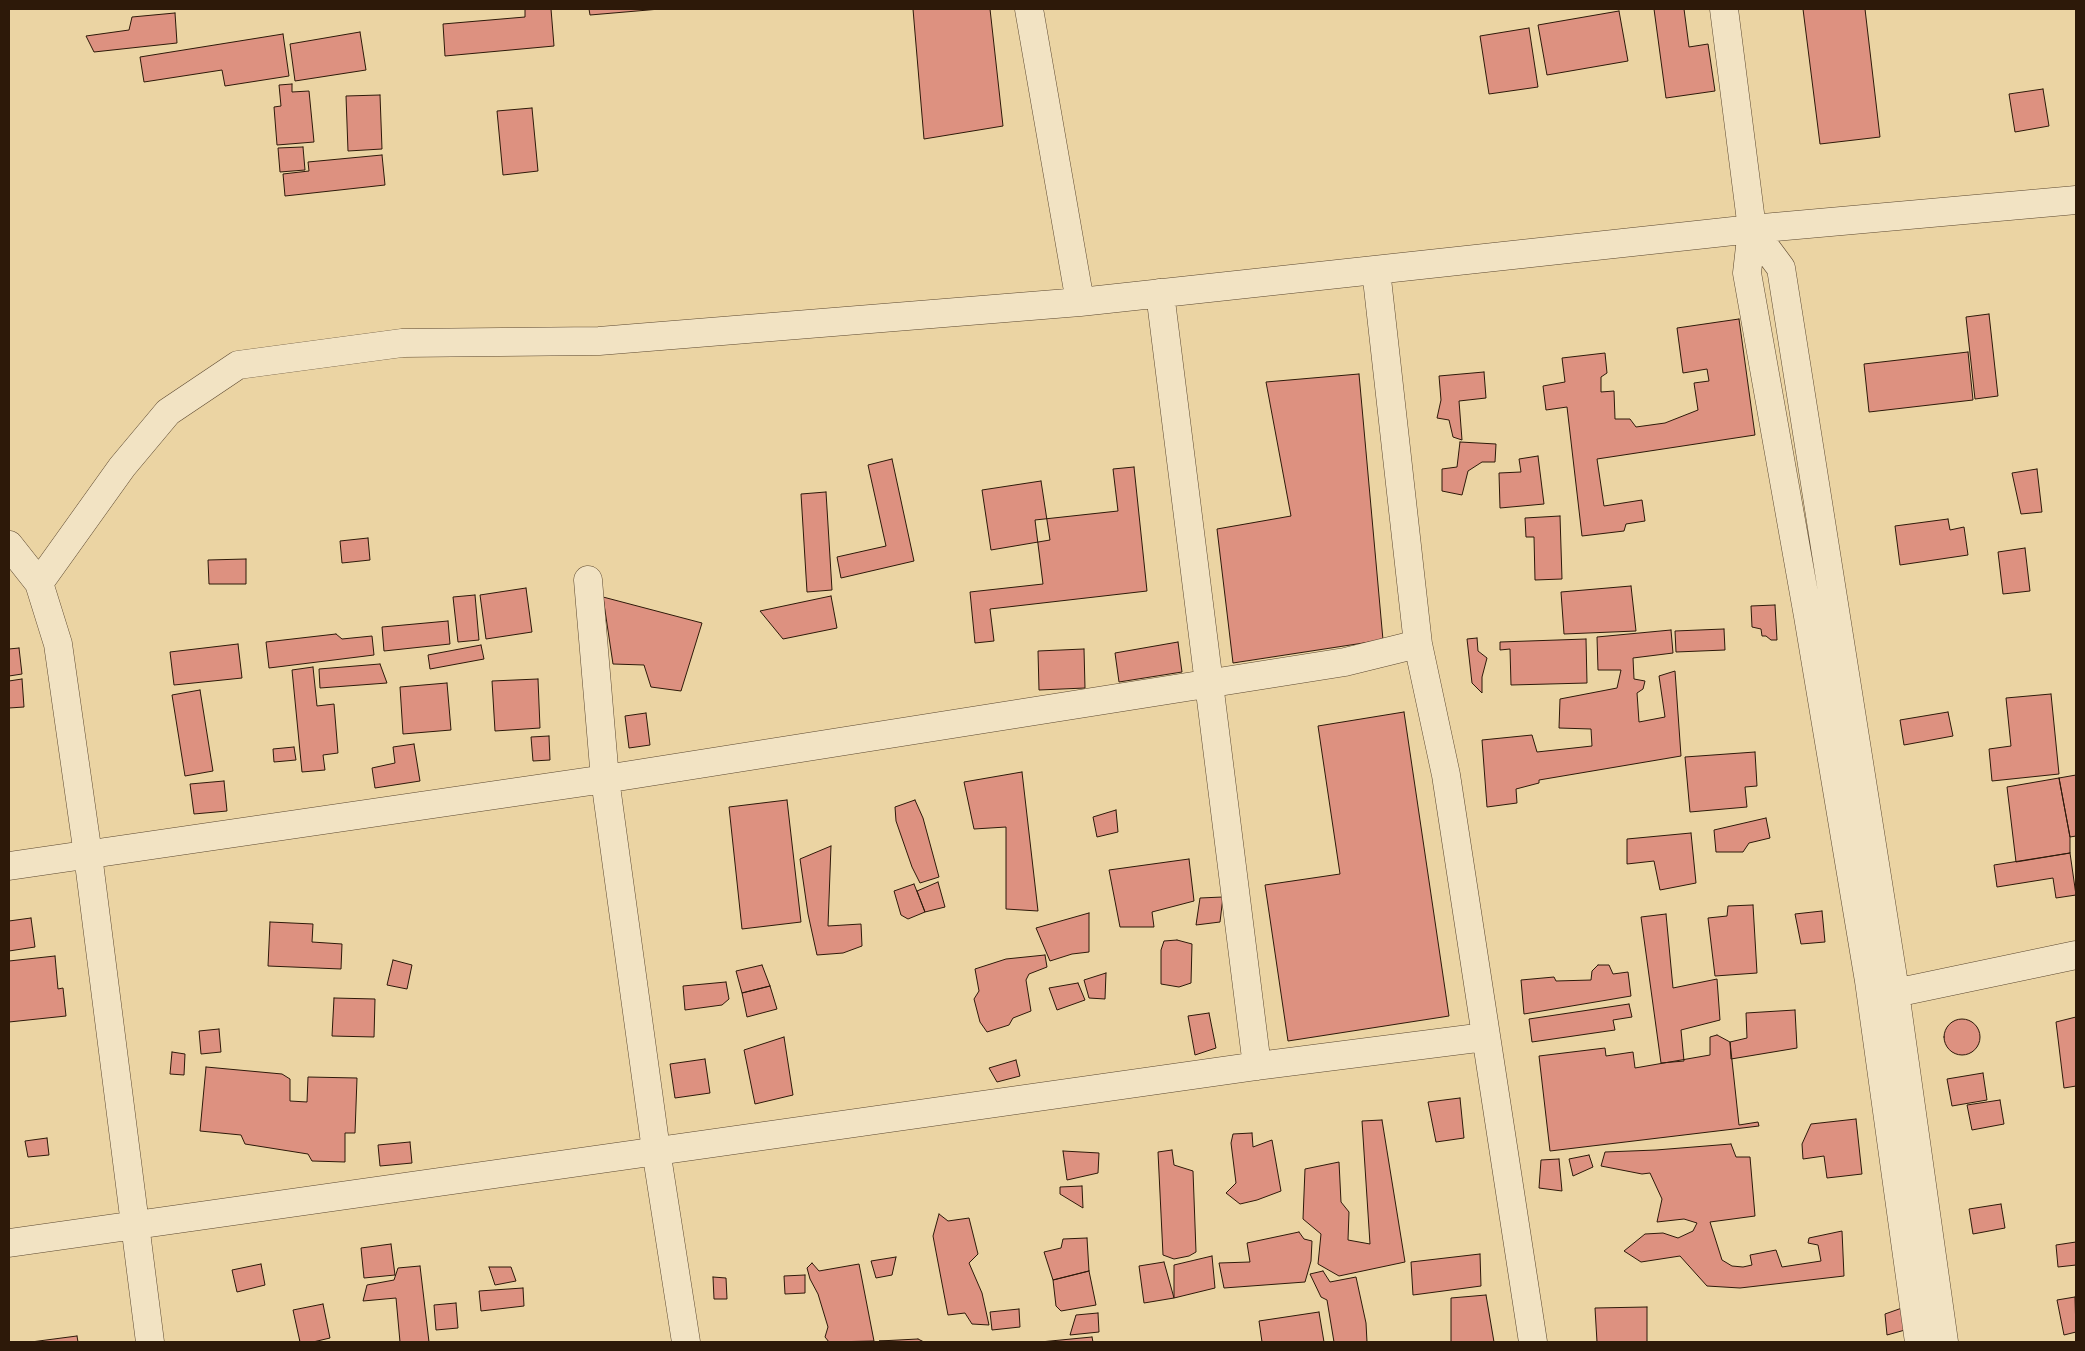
<!DOCTYPE html>
<html>
<head>
<meta charset="utf-8">
<style>
  body { margin:0 }
  #map { position:relative; width:2085px; height:1351px; overflow:hidden; background:#ebd4a3; font-family:Alegreya,serif }
  canvas { display:block }
  .frame { position:absolute; inset:0; border:10px solid #2d1909; pointer-events:none }
</style>
</head>
<body>
<div id="map">
<canvas width="2085" height="1351"></canvas>
<div class="frame"></div>
</div>
<script>
const c = document.querySelector('canvas').getContext('2d');
c.lineJoin = 'round';
function fillPath(path, color) { c.fillStyle = color; c.fill(path, 'evenodd'); }
const shape = rows => new Path2D(rows.map(r => 'M' + r).join(''));
function stroke(path, color, width, dash) { c.strokeStyle = color; c.lineWidth = width; c.lineCap = dash ? 'butt' : 'round'; c.setLineDash(dash || []); c.stroke(path); }
const building = shape([
  [525,9,551,9,554,46,445,56,443,24,525,17,525,9],
  [589,9,660,9,590,15,589,9],
  [913,9,990,9,1003,126,924,139,913,9],
  [1654,9,1684,9,1689,47,1708,44,1715,91,1666,98,1654,9],
  [1803,9,1865,9,1880,137,1820,144,1803,9],
  [1619,11,1628,61,1547,75,1538,25,1619,11],
  [175,13,177,43,94,52,86,36,129,30,132,17,175,13],
  [1529,28,1538,87,1489,94,1480,36,1529,28],
  [360,32,366,70,295,81,290,44,360,32],
  [283,34,289,76,225,86,222,70,144,82,140,57,283,34],
  [292,84,292,92,309,91,314,142,277,145,274,107,281,106,279,85,292,84],
  [2043,89,2049,126,2015,132,2009,94,2043,89],
  [380,95,382,149,348,151,346,96,380,95],
  [532,108,538,171,503,175,497,111,532,108],
  [303,147,305,170,280,172,278,148,303,147],
  [382,155,385,185,285,196,283,174,309,171,308,162,382,155],
  [1989,314,1998,396,1975,399,1966,317,1989,314],
  [1739,319,1755,435,1597,459,1604,506,1642,500,1645,521,1626,524,1624,531,1582,536,1567,407,1546,410,1543,386,1565,382,1562,358,1605,353,1607,373,1601,377,1601,392,1614,391,1615,419,1630,419,1636,427,1665,423,1698,410,1694,383,1709,381,1707,369,1683,373,1677,328,1739,319],
  [1968,352,1973,400,1869,412,1864,364,1968,352],
  [1484,372,1486,398,1459,401,1462,440,1453,437,1449,420,1437,418,1441,400,1439,376,1484,372],
  [1359,374,1383,640,1233,663,1217,529,1291,516,1266,382,1359,374],
  [1460,442,1496,444,1495,462,1482,462,1468,471,1462,495,1442,491,1442,469,1457,467,1460,442],
  [1538,456,1544,504,1500,508,1499,473,1521,472,1519,459,1538,456],
  [892,459,914,561,841,578,837,557,886,546,868,465,892,459],
  [1134,467,1147,591,990,609,994,641,975,643,970,592,1043,584,1035,520,1118,511,1113,469,1134,467],
  [2037,469,2042,512,2021,514,2012,473,2037,469],
  [1041,481,1050,540,991,550,982,490,1041,481],
  [826,492,832,590,807,592,801,494,826,492],
  [1560,516,1562,579,1535,580,1534,537,1526,537,1525,518,1560,516],
  [1948,519,1950,530,1964,527,1968,555,1900,565,1895,526,1948,519],
  [368,538,370,560,342,563,340,541,368,538],
  [2025,548,2030,591,2003,594,1998,552,2025,548],
  [246,559,246,584,209,584,208,560,246,559],
  [1631,586,1636,631,1564,634,1561,592,1631,586],
  [526,588,532,632,486,639,480,595,526,588],
  [475,595,479,640,458,642,453,597,475,595],
  [831,596,837,628,783,639,760,611,831,596],
  [603,597,702,623,681,691,651,687,644,665,613,664,603,597],
  [1775,605,1777,640,1771,640,1766,636,1762,636,1761,629,1752,627,1751,606,1775,605],
  [448,621,450,644,384,651,382,627,448,621],
  [1724,629,1725,650,1676,652,1675,631,1724,629],
  [1671,630,1673,653,1633,658,1634,679,1645,681,1643,689,1637,693,1639,722,1665,717,1659,676,1675,671,1681,756,1539,780,1539,783,1516,789,1517,803,1487,807,1482,740,1532,735,1537,752,1592,746,1591,729,1559,728,1560,699,1617,688,1621,670,1598,670,1597,637,1671,630],
  [336,634,342,639,372,636,374,655,269,668,266,642,336,634],
  [1477,638,1478,651,1487,658,1482,677,1482,693,1472,683,1467,639,1477,638],
  [1586,639,1587,683,1511,685,1510,649,1500,650,1500,642,1586,639],
  [1178,642,1182,672,1119,682,1115,653,1178,642],
  [238,644,242,678,174,685,170,652,238,644],
  [481,645,484,659,430,669,428,655,481,645],
  [19,648,22,674,9,676,9,649,19,648],
  [1084,649,1085,688,1039,690,1038,651,1084,649],
  [380,664,387,683,320,688,319,669,380,664],
  [313,667,317,706,334,704,338,753,323,755,325,770,302,772,292,670,313,667],
  [22,679,24,707,9,708,9,681,22,679],
  [538,679,540,728,495,731,492,681,538,679],
  [447,683,451,730,403,734,400,687,447,683],
  [200,690,213,771,185,776,172,695,200,690],
  [2051,694,2059,774,1992,781,1989,749,2011,746,2006,698,2051,694],
  [1404,712,1449,1016,1288,1041,1265,885,1340,874,1318,726,1404,712],
  [1948,712,1953,736,1904,745,1900,720,1948,712],
  [646,713,650,745,629,748,625,716,646,713],
  [549,736,550,760,533,761,531,737,549,736],
  [414,744,420,781,375,788,372,768,395,763,393,747,414,744],
  [294,747,296,760,274,762,273,749,294,747],
  [1755,752,1757,786,1745,787,1747,807,1690,812,1685,757,1755,752],
  [1022,772,1038,911,1006,909,1006,827,974,829,964,782,1022,772],
  [2076,775,2076,836,2070,837,2059,778,2076,775],
  [2059,778,2070,837,2070,853,2016,862,2007,787,2059,778],
  [224,781,227,811,194,814,190,784,224,781],
  [787,800,801,922,742,929,729,807,787,800],
  [915,800,923,818,939,877,920,883,912,867,896,821,895,807,915,800],
  [1116,810,1118,832,1097,837,1093,817,1116,810],
  [1766,818,1770,838,1749,843,1743,852,1716,852,1714,830,1766,818],
  [1691,833,1696,883,1660,890,1654,861,1627,864,1627,839,1691,833],
  [831,846,828,926,861,924,862,946,843,953,817,955,808,914,800,859,831,846],
  [2070,853,2076,895,2056,898,2053,878,1997,887,1994,865,2070,853],
  [1189,859,1194,901,1152,912,1154,927,1120,927,1109,870,1189,859],
  [938,882,945,907,925,912,917,891,938,882],
  [914,884,925,912,908,919,901,915,894,891,914,884],
  [1223,897,1220,922,1196,925,1200,898,1223,897],
  [1753,905,1757,973,1715,976,1708,918,1727,916,1728,906,1753,905],
  [1822,911,1825,942,1801,944,1795,914,1822,911],
  [1089,913,1089,952,1072,954,1050,961,1036,928,1089,913],
  [1666,914,1673,988,1717,979,1720,1020,1681,1030,1684,1061,1661,1063,1641,917,1666,914],
  [31,918,35,947,9,951,9,921,31,918],
  [270,922,313,924,312,942,342,944,341,969,268,966,270,922],
  [1177,940,1192,944,1191,983,1179,987,1161,984,1161,950,1164,941,1177,940],
  [1045,955,1047,967,1029,974,1026,980,1031,1011,1013,1018,1009,1025,987,1032,980,1022,974,999,979,991,975,969,1006,959,1045,955],
  [55,956,58,989,63,988,66,1016,9,1022,9,961,55,956],
  [393,960,412,965,407,989,387,985,393,960],
  [762,965,770,986,742,993,736,971,762,965],
  [1598,965,1609,965,1613,974,1628,972,1631,996,1524,1014,1521,980,1554,977,1556,981,1591,980,1592,971,1598,965],
  [1106,973,1105,999,1089,998,1084,980,1106,973],
  [726,982,729,999,722,1005,685,1010,683,986,726,982],
  [1078,983,1085,1000,1057,1010,1049,988,1078,983],
  [770,986,777,1009,747,1017,742,993,770,986],
  [334,998,375,999,374,1037,332,1036,334,998],
  [1629,1004,1632,1017,1613,1020,1615,1030,1532,1042,1529,1019,1629,1004],
  [1795,1010,1797,1048,1731,1059,1730,1042,1747,1038,1746,1013,1795,1010],
  [1209,1013,1216,1048,1195,1055,1188,1016,1209,1013],
  [2076,1017,2076,1086,2064,1088,2056,1022,2076,1017],
  '1944 1037a18 18 0 1 1 36 0a18 18 0 1 1-36 0Z',
  [219,1029,221,1052,201,1054,199,1031,219,1029],
  [1717,1035,1730,1042,1739,1125,1758,1122,1759,1126,1550,1151,1539,1056,1605,1048,1606,1056,1633,1052,1635,1068,1710,1055,1710,1037,1717,1035],
  [784,1037,793,1095,755,1104,744,1050,784,1037],
  [172,1052,185,1054,184,1075,170,1074,172,1052],
  [705,1059,710,1093,675,1098,670,1064,705,1059],
  [1016,1060,1020,1076,997,1082,989,1068,1016,1060],
  [206,1067,282,1074,290,1079,290,1101,307,1102,308,1077,357,1078,355,1133,345,1133,345,1162,312,1161,308,1154,245,1144,241,1135,200,1131,206,1067],
  [1983,1073,1987,1100,1952,1106,1947,1079,1983,1073],
  [1460,1098,1464,1138,1436,1142,1428,1102,1460,1098],
  [2000,1100,2004,1124,1972,1130,1967,1105,2000,1100],
  [1856,1119,1862,1174,1827,1178,1824,1156,1803,1159,1802,1144,1811,1124,1856,1119],
  [1382,1120,1405,1262,1339,1276,1318,1264,1321,1234,1303,1219,1305,1169,1339,1162,1341,1202,1349,1212,1348,1240,1370,1244,1362,1121,1382,1120],
  [1252,1133,1253,1147,1272,1140,1281,1191,1257,1200,1240,1204,1226,1193,1236,1183,1231,1143,1233,1134,1252,1133],
  [47,1138,49,1155,28,1157,25,1141,47,1138],
  [410,1142,412,1163,380,1166,378,1145,410,1142],
  [1731,1144,1736,1157,1750,1157,1755,1216,1710,1222,1722,1260,1732,1266,1743,1267,1752,1265,1750,1255,1776,1250,1782,1267,1821,1261,1818,1245,1808,1243,1809,1238,1842,1231,1844,1276,1740,1288,1707,1286,1680,1256,1641,1262,1624,1251,1645,1234,1663,1233,1678,1238,1693,1231,1697,1223,1684,1219,1657,1222,1662,1199,1650,1173,1642,1174,1601,1166,1605,1152,1656,1150,1731,1144],
  [1172,1150,1174,1165,1193,1171,1196,1252,1189,1256,1174,1259,1163,1255,1158,1152,1172,1150],
  [1063,1151,1099,1153,1098,1173,1067,1180,1063,1151],
  [1589,1155,1593,1167,1573,1176,1569,1159,1589,1155],
  [1559,1159,1562,1191,1539,1188,1541,1160,1559,1159],
  [1082,1186,1083,1208,1060,1194,1060,1187,1082,1186],
  [2001,1204,2005,1228,1973,1234,1969,1209,2001,1204],
  [939,1214,948,1221,969,1218,978,1254,969,1263,982,1293,989,1325,972,1324,965,1313,948,1315,933,1236,939,1214],
  [1299,1232,1304,1239,1312,1241,1311,1261,1305,1282,1224,1288,1219,1263,1250,1262,1247,1243,1299,1232],
  [1087,1238,1089,1271,1053,1280,1044,1252,1061,1248,1063,1239,1087,1238],
  [2076,1242,2076,1265,2058,1267,2056,1245,2076,1242],
  [391,1244,395,1275,364,1278,361,1248,391,1244],
  [1480,1254,1481,1286,1413,1295,1411,1262,1480,1254],
  [1212,1256,1215,1288,1174,1298,1174,1265,1212,1256],
  [896,1257,892,1275,876,1278,871,1261,896,1257],
  [1164,1262,1174,1298,1144,1303,1139,1266,1164,1262],
  [812,1263,819,1271,859,1264,874,1341,829,1342,825,1337,828,1327,818,1294,810,1279,807,1268,812,1263],
  [261,1264,265,1285,237,1292,232,1270,261,1264],
  [420,1266,429,1342,400,1342,396,1298,363,1301,367,1285,394,1280,398,1268,420,1266],
  [489,1267,511,1267,516,1281,495,1285,489,1267],
  [1089,1271,1096,1305,1061,1311,1056,1306,1053,1280,1089,1271],
  [1323,1271,1330,1282,1356,1277,1366,1323,1367,1342,1334,1342,1327,1300,1321,1297,1310,1274,1323,1271],
  [805,1275,805,1293,785,1294,784,1276,805,1275],
  [713,1277,726,1278,727,1299,714,1299,713,1277],
  [523,1288,524,1306,481,1311,479,1291,523,1288],
  [1486,1295,1494,1342,1451,1342,1451,1298,1486,1295],
  [2075,1297,2076,1332,2064,1335,2057,1300,2075,1297],
  [456,1303,458,1328,436,1330,434,1305,456,1303],
  [323,1304,330,1338,313,1342,300,1342,293,1310,323,1304],
  [1647,1307,1647,1342,1597,1342,1595,1308,1647,1307],
  [1902,1308,1905,1330,1887,1335,1885,1314,1902,1308],
  [1019,1309,1020,1327,992,1330,990,1312,1019,1309],
  [1319,1312,1324,1342,1262,1342,1259,1321,1319,1312],
  [1098,1313,1099,1332,1070,1335,1076,1315,1098,1313],
  [77,1336,78,1342,31,1342,77,1336],
  [1092,1337,1093,1342,1040,1342,1092,1337],
  [918,1339,924,1342,879,1341,918,1339]
]);
fillPath(building, '#dd9180');
stroke(building, '#2d1909', 1);
const minor = shape([
  [1029,9,1080,302],
  [1724,9,1752,229,1747,273,1808,616,1869,981,1919,1342],
  [1752,229,1781,268,1893,978,1944,1342],
  [1376,270,1418,644,1446,775,1533,1342],
  [1160,293,1257,1066],
  [9,545,39,583,58,644,88,855,150,1342],
  [588,580,605,779,656,1150,686,1342],
  [39,583,122,467,168,412,238,365,402,343,599,341,1080,302,1752,229,2076,200],
  [9,866,605,779,1345,662,1418,644],
  [1895,993,2076,955],
  [9,1243,1257,1066,1485,1037]
]);
stroke(minor, '#5c4830', 29);
stroke(minor, '#f2e3c3', 28);
</script>
</body>
</html>
